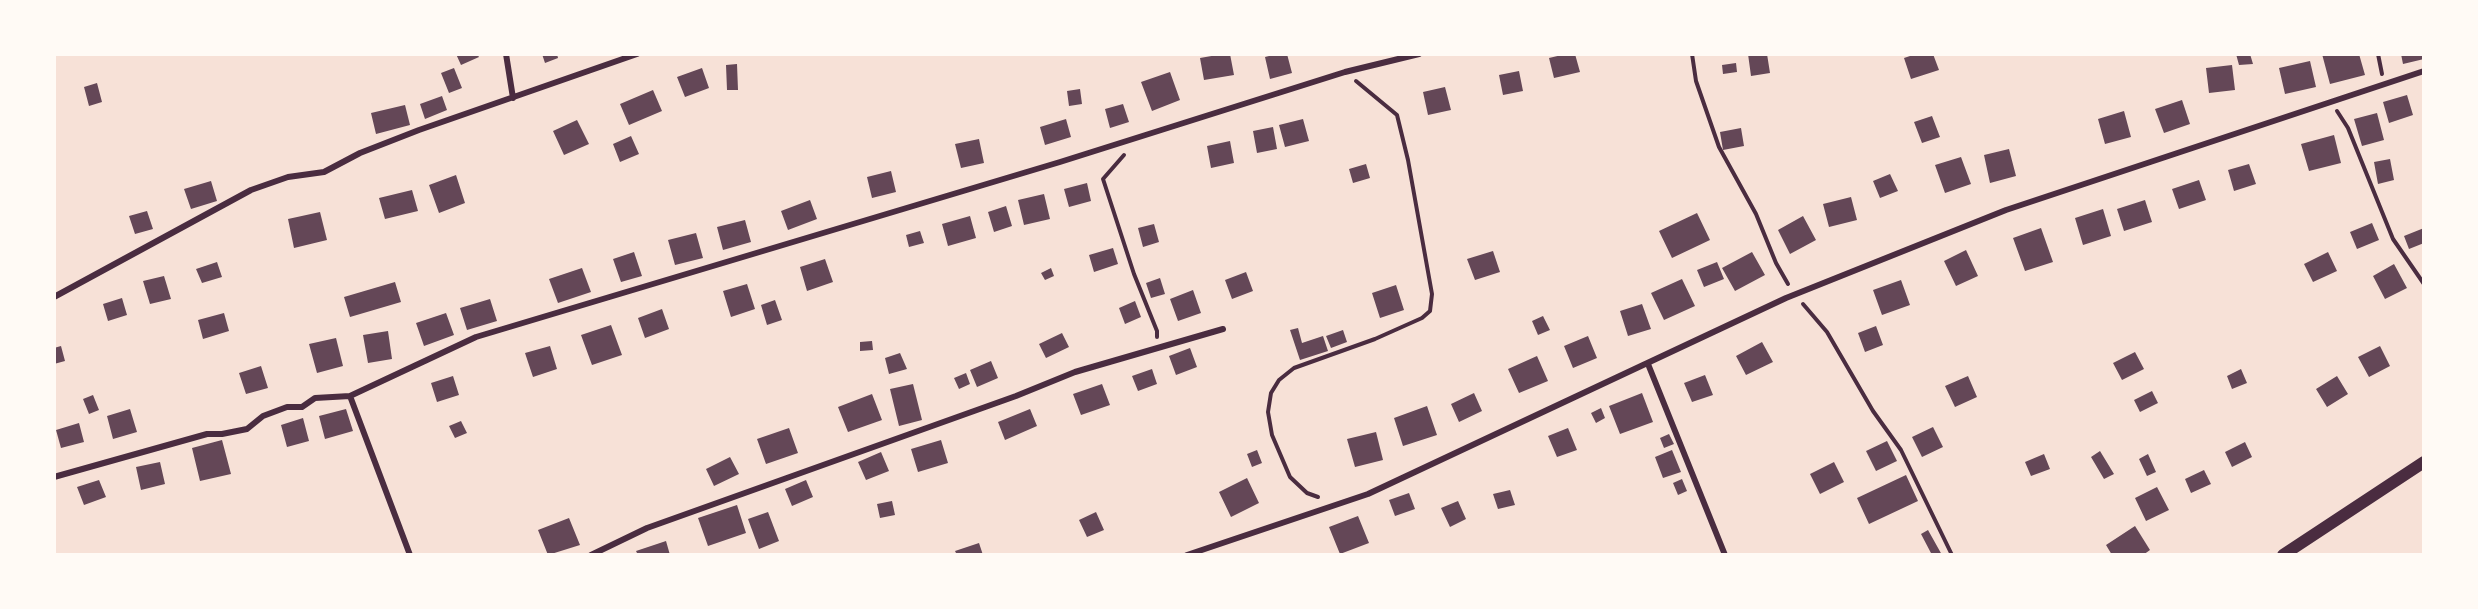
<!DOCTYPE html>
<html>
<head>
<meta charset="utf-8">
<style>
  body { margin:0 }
  #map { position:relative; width:2478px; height:609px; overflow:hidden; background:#f7e1d7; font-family:"PT Sans",sans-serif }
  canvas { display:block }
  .frame { position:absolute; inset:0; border:56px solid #fffaf5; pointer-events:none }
</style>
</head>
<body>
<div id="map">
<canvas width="2478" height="609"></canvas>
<div class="frame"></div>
</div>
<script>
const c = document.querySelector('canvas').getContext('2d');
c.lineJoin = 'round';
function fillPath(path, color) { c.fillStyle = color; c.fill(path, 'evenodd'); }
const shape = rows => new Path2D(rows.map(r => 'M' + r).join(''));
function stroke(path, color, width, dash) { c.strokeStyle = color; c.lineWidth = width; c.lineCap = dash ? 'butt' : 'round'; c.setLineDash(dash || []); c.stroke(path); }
fillPath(shape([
  [456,54,477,54,479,57,461,65],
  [542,54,557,54,558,58,545,63],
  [1223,54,1230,54,1234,75,1204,80,1200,58],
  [1277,54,1287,54,1292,73,1270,79,1265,57],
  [1566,54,1575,54,1580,72,1554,78,1549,58],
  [1748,54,1767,54,1770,73,1751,76],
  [1916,54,1933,54,1939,70,1911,79,1904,58],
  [2236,54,2250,54,2253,64,2239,65],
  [2322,54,2359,54,2365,75,2330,84],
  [2401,54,2424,54,2424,59,2403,64],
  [2310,61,2316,87,2285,94,2279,68],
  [1736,63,1737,72,1723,74,1722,65],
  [737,64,738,90,727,90,726,65],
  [2232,65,2235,90,2209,93,2206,68],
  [454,68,462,88,449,93,441,73],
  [702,68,709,88,685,97,677,77],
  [1519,71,1523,91,1503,95,1499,75],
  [1170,72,1180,100,1152,111,1141,82],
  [97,83,102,102,89,106,84,87],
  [1445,87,1451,110,1428,115,1423,92],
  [1080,89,1082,104,1069,106,1067,91],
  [653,90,662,111,629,125,620,104],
  [2407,95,2413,115,2389,123,2383,102],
  [442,96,447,110,425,119,420,104],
  [2182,100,2190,124,2164,133,2155,109],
  [1123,104,1129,122,1110,128,1105,109],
  [405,105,410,125,376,134,371,113],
  [2124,111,2131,137,2105,144,2098,119],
  [2377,113,2384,140,2362,146,2354,119],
  [1932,116,1940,137,1922,143,1914,122],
  [1066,119,1071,137,1045,145,1040,127],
  [1303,119,1309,141,1285,147,1279,125],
  [577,120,589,144,564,155,553,131],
  [1273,127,1277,149,1257,153,1253,131],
  [1741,128,1744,146,1723,150,1720,132],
  [2334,135,2341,163,2309,171,2301,144],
  [631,136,639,154,620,162,613,144],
  [979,139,984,163,961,168,955,144],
  [1230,141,1234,163,1211,168,1207,146],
  [2009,149,2016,176,1990,183,1984,155],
  [1961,157,1971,184,1945,193,1935,165],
  [2390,159,2394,180,2378,184,2374,162],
  [1366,164,1370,178,1353,183,1349,169],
  [2249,164,2256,184,2234,191,2228,170],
  [891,171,896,192,872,198,867,177],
  [1890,174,1898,191,1880,198,1873,181],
  [456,175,465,203,439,213,429,185],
  [2199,180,2206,200,2179,209,2172,189],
  [211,181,217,201,191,209,184,189],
  [1087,183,1091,201,1069,207,1064,189],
  [412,190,418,211,385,219,379,198],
  [1044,194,1050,219,1024,225,1018,200],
  [1851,197,1857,220,1829,227,1823,204],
  [810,200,817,219,788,230,781,211],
  [2145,200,2152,222,2124,231,2117,209],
  [1006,206,1012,226,994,232,988,212],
  [2103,209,2111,236,2083,245,2075,218],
  [147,211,153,229,135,234,129,216],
  [320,212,327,240,294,248,288,219],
  [1697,213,1710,240,1672,258,1659,231],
  [970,216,976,238,948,246,942,224],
  [1803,216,1816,240,1790,254,1778,230],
  [745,220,751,242,723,250,717,227],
  [2372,223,2379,240,2357,249,2350,232],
  [1154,224,1159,242,1143,247,1138,228],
  [2041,228,2053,262,2025,271,2013,238],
  [2424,228,2424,243,2409,249,2404,236],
  [920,231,924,243,909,247,906,235],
  [696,233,703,258,675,265,668,240],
  [1113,248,1118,264,1094,272,1089,255],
  [1966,250,1978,276,1956,286,1944,261],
  [1493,251,1500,272,1475,280,1467,259],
  [634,252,642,276,621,282,613,259],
  [1752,252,1765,275,1735,291,1722,268],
  [2328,252,2337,271,2313,282,2304,264],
  [825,259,833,282,807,291,800,267],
  [217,262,222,277,202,283,196,269],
  [1717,262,1724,279,1704,287,1697,270],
  [2394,264,2407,288,2385,299,2373,276],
  [582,268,591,292,558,303,549,279],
  [1051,268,1054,276,1045,280,1041,273],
  [1246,272,1253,291,1232,299,1225,280],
  [164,276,171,299,150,304,143,281],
  [1160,278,1165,294,1151,298,1146,283],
  [1682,279,1695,306,1664,320,1651,293],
  [1901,280,1910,305,1882,315,1873,290],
  [395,282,401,302,350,317,344,297],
  [747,284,755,309,731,317,723,291],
  [1396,285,1404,310,1380,318,1372,293],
  [1193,290,1201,313,1178,321,1170,299],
  [122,298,127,315,108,321,103,304],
  [490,299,497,321,467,330,460,308],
  [775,300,782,320,767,325,761,305],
  [1135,301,1141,317,1125,324,1119,308],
  [1642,304,1651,329,1628,336,1620,311],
  [662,309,669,329,645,338,638,318],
  [224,313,229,331,203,339,198,320],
  [446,313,454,335,424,346,416,323],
  [1543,316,1550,330,1538,335,1532,321],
  [611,325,622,355,592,365,581,335],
  [1876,326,1883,345,1865,352,1858,333],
  [1298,328,1302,343,1323,336,1328,351,1300,360,1290,330],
  [1343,330,1347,342,1331,348,1326,336],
  [388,331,392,359,368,363,363,335],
  [1062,333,1069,347,1046,358,1039,344],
  [1588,336,1597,358,1573,368,1564,346],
  [336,338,343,366,317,373,309,344],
  [872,341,873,350,860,351,860,342],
  [1762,342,1773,362,1746,375,1736,356],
  [61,346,65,361,54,364,54,348],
  [550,346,557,369,533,377,525,353],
  [2380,346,2390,366,2369,377,2358,357],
  [1190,348,1197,367,1176,375,1169,356],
  [2135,352,2144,369,2122,380,2113,363],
  [900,353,907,369,889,374,885,358],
  [1537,356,1548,381,1519,393,1508,369],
  [991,361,998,378,977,387,970,370],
  [261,366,268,388,246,394,239,373],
  [1152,369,1157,384,1138,391,1132,376],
  [2241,369,2247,383,2232,389,2227,376],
  [966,373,970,384,959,389,954,378],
  [1705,375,1713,395,1692,402,1684,383],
  [453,376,459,395,437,402,431,383],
  [1968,376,1977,397,1955,407,1945,386],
  [2337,376,2348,394,2327,407,2316,389],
  [913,384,922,420,899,426,890,389],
  [1102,384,1110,405,1081,415,1073,394],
  [2152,391,2158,403,2140,412,2134,400],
  [1474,393,1482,411,1459,422,1451,404],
  [1642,393,1653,422,1620,434,1609,406],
  [872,394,882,420,848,432,838,407],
  [93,395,99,410,89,414,83,399],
  [1427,406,1437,435,1403,446,1394,418],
  [1601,408,1605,418,1596,423,1591,413],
  [130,409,137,432,113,439,107,416],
  [346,409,353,431,325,439,319,416],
  [1030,409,1037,426,1005,440,998,422],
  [303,418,309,441,287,447,281,425],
  [461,421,467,433,455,438,449,426],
  [79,423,84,442,61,448,56,430],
  [1933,427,1943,447,1922,457,1912,437],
  [789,428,798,453,766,464,757,439],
  [1568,428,1577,450,1557,457,1548,436],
  [1376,432,1383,460,1355,467,1347,439],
  [1669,434,1674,444,1664,448,1660,438],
  [222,440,231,474,200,481,192,448],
  [941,440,948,463,918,472,911,449],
  [1887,441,1897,461,1876,471,1866,451],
  [2245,442,2252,457,2232,467,2225,452],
  [1257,450,1262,463,1252,467,1247,454],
  [1672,450,1681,472,1663,478,1655,457],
  [2100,451,2114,474,2104,479,2091,457],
  [881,452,889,471,866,480,858,462],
  [2044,454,2050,469,2031,476,2025,462],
  [2148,454,2156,472,2147,476,2139,459],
  [730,457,739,474,714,486,706,469],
  [160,462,165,484,141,490,136,467],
  [1834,462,1844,482,1820,494,1810,474],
  [2204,470,2211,484,2191,493,2185,479],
  [1906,475,1918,501,1869,524,1857,498],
  [1247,478,1259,503,1231,517,1219,492],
  [1682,479,1687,491,1678,495,1673,483],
  [99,480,106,497,84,505,77,487],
  [806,480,813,497,792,506,785,489],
  [2157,487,2169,510,2146,521,2135,498],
  [1510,490,1515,505,1498,509,1493,494],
  [1409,493,1415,509,1395,516,1389,500],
  [892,501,895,515,880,518,877,504],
  [1458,501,1466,519,1450,527,1441,508],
  [737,505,746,533,708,546,698,518],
  [768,512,779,541,759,549,748,519],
  [1096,512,1104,530,1087,537,1079,520],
  [1358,516,1369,543,1340,554,1329,527],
  [569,518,580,545,548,555,538,530],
  [2135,526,2150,550,2143,555,2112,555,2106,545],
  [1928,530,1942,555,1932,555,1921,534],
  [666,541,670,555,638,555,636,551],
  [979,543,983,555,957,555,955,551]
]), '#644757');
stroke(shape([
  [1692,54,1696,81,1719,147,1756,214,1776,263,1788,284],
  [2378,54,2382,74],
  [2337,111,2348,128,2393,239,2424,284],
  [1124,155,1103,179,1134,274,1157,331,1157,337],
  [1803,304,1827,332,1873,411,1901,450,1952,555],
  [1318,497,1307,493,1290,477,1272,435,1268,412,1271,393,1279,380,1294,368,1375,339,1422,318,1430,311,1432,294,1408,160,1397,115,1356,81]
]), '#4a2c40', 4);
stroke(shape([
  [506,54,513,98],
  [54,297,251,190,288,177,324,172,360,153,419,130,637,54],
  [1648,364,1725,555],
  [350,396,410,555],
  [54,477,207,434,222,434,247,429,263,416,287,407,302,407,315,398,350,396,476,337,1060,162,1345,72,1419,54],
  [591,555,647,528,1016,396,1075,372,1223,329],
  [1187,555,1368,494,1786,298,2006,210,2424,71]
]), '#4a2c40', 6);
stroke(shape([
  [2283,555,2424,462]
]), '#4a2c40', 12);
</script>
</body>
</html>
